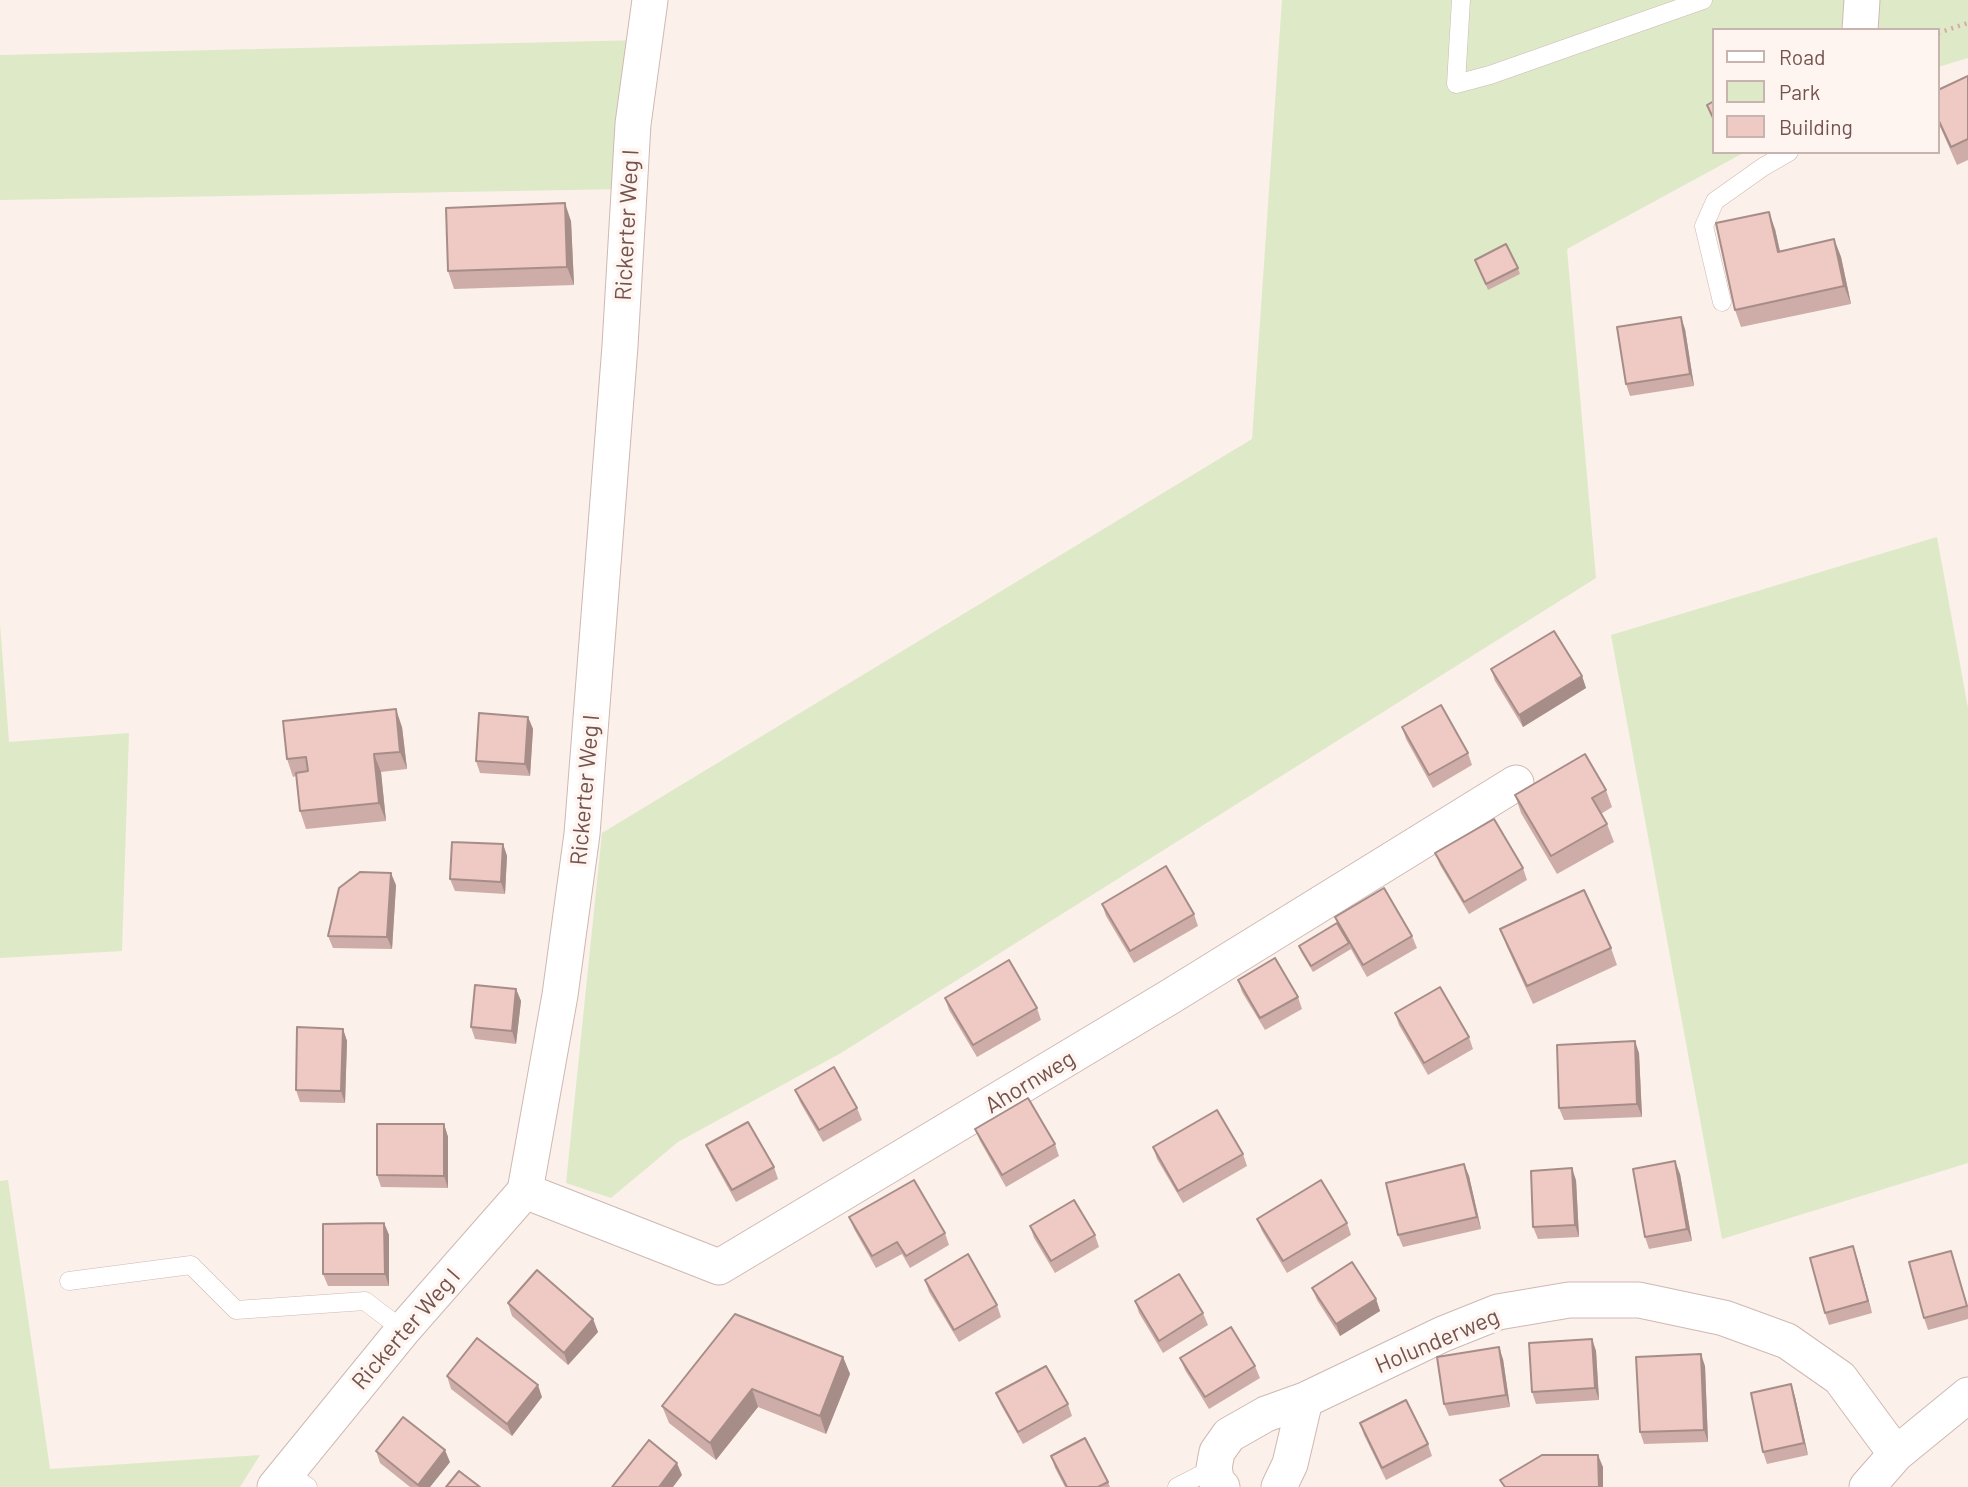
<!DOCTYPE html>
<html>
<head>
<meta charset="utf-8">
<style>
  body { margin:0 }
  #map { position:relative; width:1968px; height:1487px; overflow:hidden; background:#fbf0ea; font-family:Barlow,sans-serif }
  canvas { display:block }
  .legend { position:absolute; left:1712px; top:28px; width:228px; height:126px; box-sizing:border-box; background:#fef5f0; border:2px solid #c7b4af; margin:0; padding:9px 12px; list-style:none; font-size:21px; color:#75524e }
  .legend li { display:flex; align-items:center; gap:14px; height:35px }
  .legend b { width:35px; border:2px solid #c7b4af }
</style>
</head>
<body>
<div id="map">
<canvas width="1968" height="1487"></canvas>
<ul class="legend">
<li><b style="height:9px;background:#fff"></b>Road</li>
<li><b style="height:19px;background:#dee9c8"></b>Park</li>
<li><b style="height:19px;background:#efc9c3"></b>Building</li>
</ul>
</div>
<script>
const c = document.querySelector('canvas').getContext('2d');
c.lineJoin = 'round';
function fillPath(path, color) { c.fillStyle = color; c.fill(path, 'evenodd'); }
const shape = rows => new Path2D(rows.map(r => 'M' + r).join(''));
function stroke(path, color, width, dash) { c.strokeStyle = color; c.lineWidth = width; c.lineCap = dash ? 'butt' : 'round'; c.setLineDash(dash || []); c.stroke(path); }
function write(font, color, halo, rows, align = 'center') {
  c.font = font + ' Barlow,sans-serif'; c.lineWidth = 7; c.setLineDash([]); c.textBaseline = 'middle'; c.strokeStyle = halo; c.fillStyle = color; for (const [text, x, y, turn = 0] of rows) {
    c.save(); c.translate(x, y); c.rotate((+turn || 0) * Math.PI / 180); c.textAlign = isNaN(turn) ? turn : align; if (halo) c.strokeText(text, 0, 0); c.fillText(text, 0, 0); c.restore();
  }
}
fillPath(shape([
  [1282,0,1845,0,1843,30,1714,30,1714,152,1745,152,1567,249,1596,578,841,1053,678,1142,611,1198,566,1183,602,833,1252,439],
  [1877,0,1968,0,1968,58,1938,67,1938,30,1876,30],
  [644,40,626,189,0,200,0,55],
  [1937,537,1968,708,1968,1163,1722,1239,1611,635],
  [0,624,9,742,129,733,122,951,0,958],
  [8,1180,50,1469,260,1455,240,1487,0,1487,0,1181]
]), '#dee9c8');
const lane = shape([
  [1461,0,1456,84,1490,75,1703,0],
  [1722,302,1704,226,1715,201,1763,167,1789,152],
  [69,1281,191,1265,236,1310,365,1301,403,1330],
  [286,1471,308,1487],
  [1177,1487,1214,1468]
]);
const street = shape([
  [1860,30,1862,0],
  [525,1191,719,1267,1168,998,1516,783],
  [275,1487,403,1330,525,1191,560,995,582,834,620,346,633,124,650,0],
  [1222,1487,1217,1483,1214,1468,1217,1452,1229,1435,1266,1414,1305,1400,1443,1334,1498,1312,1569,1300,1639,1300,1724,1318,1787,1341,1840,1378,1896,1454],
  [1279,1487,1290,1464,1305,1400],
  [1867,1487,1896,1454,1968,1395]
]);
stroke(lane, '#cfb8b2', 19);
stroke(street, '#cfb8b2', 37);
stroke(shape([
  [1938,33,1968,23]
]), '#d5aca5', 4.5, [2, 5]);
stroke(lane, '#fff', 18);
stroke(street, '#fff', 35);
fillPath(shape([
  [1968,76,1968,160,1957,165,1938,122,1938,90],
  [571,221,574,285,454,289,448,271],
  [1775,229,1780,251,1834,239,1841,257,1851,304,1741,327,1735,310],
  [1475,260,1518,268,1520,274,1488,290],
  [1685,329,1694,386,1630,396,1626,384],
  [1491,669,1582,676,1586,688,1523,727,1495,681],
  [528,717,533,729,530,776,480,773,476,761],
  [402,727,407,769,381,772,386,821,306,829,300,811,296,776,293,777,287,759],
  [1402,727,1468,753,1472,765,1433,788,1406,739],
  [1606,790,1612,807,1601,814,1607,824,1614,842,1557,874,1521,813,1515,795],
  [503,844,507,856,505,894,455,891,450,879],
  [1435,853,1523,868,1527,880,1469,914,1440,865],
  [396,885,392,949,333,948,328,936],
  [1102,904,1194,914,1198,926,1134,963,1106,916],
  [1335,917,1412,936,1417,948,1367,977,1351,949,1313,972,1301,952,1299,946,1337,923],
  [1500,929,1611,948,1617,965,1533,1004,1507,947],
  [1238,980,1298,997,1302,1009,1265,1030,1242,992],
  [516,989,521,1001,516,1044,475,1039,471,1027],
  [945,998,1037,1008,1041,1020,977,1057,949,1010],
  [1395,1013,1469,1037,1473,1049,1428,1075,1399,1025],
  [343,1029,347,1041,345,1103,300,1102,296,1090],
  [1639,1053,1642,1117,1564,1120,1559,1108],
  [795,1090,857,1108,862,1120,823,1142,800,1102],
  [444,1124,448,1137,448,1188,381,1187,377,1175],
  [975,1129,1055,1144,1059,1156,1006,1187,980,1141],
  [706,1145,774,1167,778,1179,736,1202,711,1157],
  [1153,1147,1243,1154,1247,1166,1183,1203,1157,1159],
  [1464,1164,1469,1176,1481,1229,1403,1247,1398,1235],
  [1680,1174,1692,1241,1649,1249,1645,1237],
  [1576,1180,1579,1237,1538,1239,1533,1227],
  [849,1217,945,1233,949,1245,910,1268,902,1254,876,1268,854,1229],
  [1257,1219,1347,1223,1351,1235,1287,1273,1262,1231],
  [384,1223,389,1235,389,1286,328,1286,323,1274],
  [1030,1226,1095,1235,1099,1247,1055,1273,1034,1238],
  [1951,1251,1968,1307,1968,1319,1928,1330,1924,1318],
  [1857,1258,1872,1313,1829,1325,1825,1313],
  [925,1280,997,1305,1001,1317,959,1342,929,1292],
  [1312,1288,1376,1299,1380,1311,1340,1336,1317,1300],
  [1135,1301,1203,1313,1208,1325,1163,1353,1139,1313],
  [508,1303,593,1319,598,1332,568,1365,512,1316],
  [1592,1339,1596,1351,1599,1400,1536,1404,1532,1392],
  [843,1357,850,1374,826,1434,758,1407,716,1460,669,1423,662,1406],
  [1180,1358,1255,1366,1260,1378,1209,1409,1185,1370],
  [1503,1359,1510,1407,1449,1416,1444,1404],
  [1705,1366,1708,1442,1644,1444,1640,1432],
  [447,1376,542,1397,512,1436,451,1389],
  [1791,1384,1795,1397,1808,1455,1767,1464,1763,1452],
  [996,1393,1068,1404,1072,1416,1023,1444,1001,1405],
  [1360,1423,1428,1444,1432,1456,1386,1480,1364,1435],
  [376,1451,450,1462,430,1487,410,1487,380,1463],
  [1051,1456,1108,1482,1110,1487,1065,1487,1055,1468]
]), '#ceada8');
fillPath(shape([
  [565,203,571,221,574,285,567,267],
  [1769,212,1775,229,1784,270,1778,252],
  [1834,239,1841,257,1851,304,1844,286],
  [1681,317,1685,329,1694,386,1690,374],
  [1582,676,1586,688,1523,727,1519,715],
  [396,709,402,727,407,769,400,752],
  [528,717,533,729,530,776,525,764],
  [374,754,381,772,386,821,379,803],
  [503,844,507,856,505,894,501,882],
  [391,873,396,885,392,949,387,937],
  [516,989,521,1001,516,1044,512,1031],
  [343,1029,347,1041,345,1103,341,1091],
  [1635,1041,1639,1053,1642,1117,1637,1104],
  [444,1124,448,1137,448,1188,444,1176],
  [1675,1161,1680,1174,1692,1241,1687,1229],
  [1464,1164,1469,1176,1481,1229,1477,1217],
  [1572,1168,1576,1180,1579,1237,1575,1225],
  [384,1223,389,1235,389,1286,385,1274],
  [1853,1246,1857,1258,1872,1313,1868,1301],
  [1376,1299,1380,1311,1340,1336,1336,1324],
  [593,1319,598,1332,568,1365,564,1353],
  [1592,1339,1596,1351,1599,1400,1595,1388],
  [1499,1347,1503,1359,1510,1407,1506,1395],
  [1701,1354,1705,1366,1708,1442,1704,1430],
  [843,1357,850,1374,826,1434,820,1416],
  [1791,1384,1795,1397,1808,1455,1804,1443],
  [538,1385,542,1397,512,1436,507,1424],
  [752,1389,758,1407,716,1460,710,1443],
  [445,1450,450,1462,430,1487,419,1487,418,1485],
  [1598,1455,1603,1467,1603,1487,1599,1487],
  [677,1463,682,1475,673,1487,659,1487]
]), '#a78d88');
const building = shape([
  [1968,76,1968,139,1951,147,1938,119,1938,90,1968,76],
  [1714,101,1714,120,1707,105,1714,101],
  [565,203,567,267,448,271,446,208,565,203],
  [1769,212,1778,252,1834,239,1844,286,1735,310,1716,223,1769,212],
  [1506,244,1518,268,1486,284,1475,260,1506,244],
  [1681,317,1690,374,1626,384,1617,327,1681,317],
  [1554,631,1582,676,1519,715,1491,669,1554,631],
  [1441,705,1468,753,1429,775,1402,727,1441,705],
  [396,709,400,752,374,754,379,803,300,811,296,773,308,771,306,757,287,759,283,721,396,709],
  [479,713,528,717,525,764,476,761,479,713],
  [1585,754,1606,790,1592,798,1607,824,1551,856,1515,795,1585,754],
  [1494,819,1523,868,1464,902,1435,853,1494,819],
  [452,842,503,844,501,882,450,879,452,842],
  [1166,866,1194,914,1130,951,1102,904,1166,866],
  [360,872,391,873,387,937,328,936,339,888,360,872],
  [1384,888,1412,936,1363,965,1335,917,1384,888],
  [1584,890,1611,948,1527,986,1500,929,1584,890],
  [1337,923,1349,943,1311,966,1299,946,1337,923],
  [1275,958,1298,997,1260,1018,1238,980,1275,958],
  [1009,960,1037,1008,973,1045,945,998,1009,960],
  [475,985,516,989,512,1031,471,1027,475,985],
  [1440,987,1469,1037,1424,1063,1395,1013,1440,987],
  [297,1027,343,1029,341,1091,296,1090,297,1027],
  [1635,1041,1637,1104,1559,1108,1557,1045,1635,1041],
  [834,1067,857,1108,819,1130,795,1090,834,1067],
  [1028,1098,1055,1144,1002,1175,975,1129,1028,1098],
  [1217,1110,1243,1154,1178,1191,1153,1147,1217,1110],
  [748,1122,774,1167,732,1190,706,1145,748,1122],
  [377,1124,444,1124,444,1176,377,1175,377,1124],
  [1675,1161,1687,1229,1645,1237,1633,1169,1675,1161],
  [1464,1164,1477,1217,1398,1235,1386,1183,1464,1164],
  [1572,1168,1575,1225,1533,1227,1531,1171,1572,1168],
  [914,1180,945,1233,906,1256,897,1242,872,1256,849,1217,914,1180],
  [1321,1180,1347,1223,1283,1261,1257,1219,1321,1180],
  [1074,1200,1095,1235,1051,1261,1030,1226,1074,1200],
  [384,1223,385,1274,323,1274,323,1224,384,1223],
  [1853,1246,1868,1301,1825,1313,1810,1258,1853,1246],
  [1951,1251,1967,1306,1924,1318,1909,1262,1951,1251],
  [968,1254,997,1305,954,1330,925,1280,968,1254],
  [1352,1262,1376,1299,1336,1324,1312,1288,1352,1262],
  [537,1270,593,1319,564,1353,508,1303,537,1270],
  [1179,1274,1203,1313,1159,1341,1135,1301,1179,1274],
  [735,1314,843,1357,820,1416,752,1389,710,1443,662,1406,735,1314],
  [1231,1327,1255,1366,1205,1397,1180,1358,1231,1327],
  [477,1338,538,1385,507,1424,447,1376,477,1338],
  [1592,1339,1595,1388,1532,1392,1529,1343,1592,1339],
  [1499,1347,1506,1395,1444,1404,1437,1357,1499,1347],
  [1701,1354,1704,1430,1640,1432,1636,1357,1701,1354],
  [1046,1366,1068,1404,1018,1432,996,1393,1046,1366],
  [1791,1384,1804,1443,1763,1452,1751,1393,1791,1384],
  [1406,1400,1428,1444,1382,1468,1360,1423,1406,1400],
  [403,1417,445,1450,418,1485,376,1451,403,1417],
  [1085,1438,1108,1482,1098,1487,1067,1487,1051,1456,1085,1438],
  [649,1440,677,1463,659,1487,612,1487,649,1440],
  [1542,1455,1598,1455,1599,1487,1505,1487,1500,1480,1542,1455],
  [459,1471,480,1487,446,1487,459,1471]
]);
fillPath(building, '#efc9c3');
stroke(building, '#a78d88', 2);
write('23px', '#75524e', '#fef5f0', [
  ["Rickerter Weg I",627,225,-87],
  ["Rickerter Weg I",585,790,-85],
  ["Ahornweg",1030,1082,-31],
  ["Rickerter Weg I",406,1329,-49],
  ["Holunderweg",1437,1341,-23]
]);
</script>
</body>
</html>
